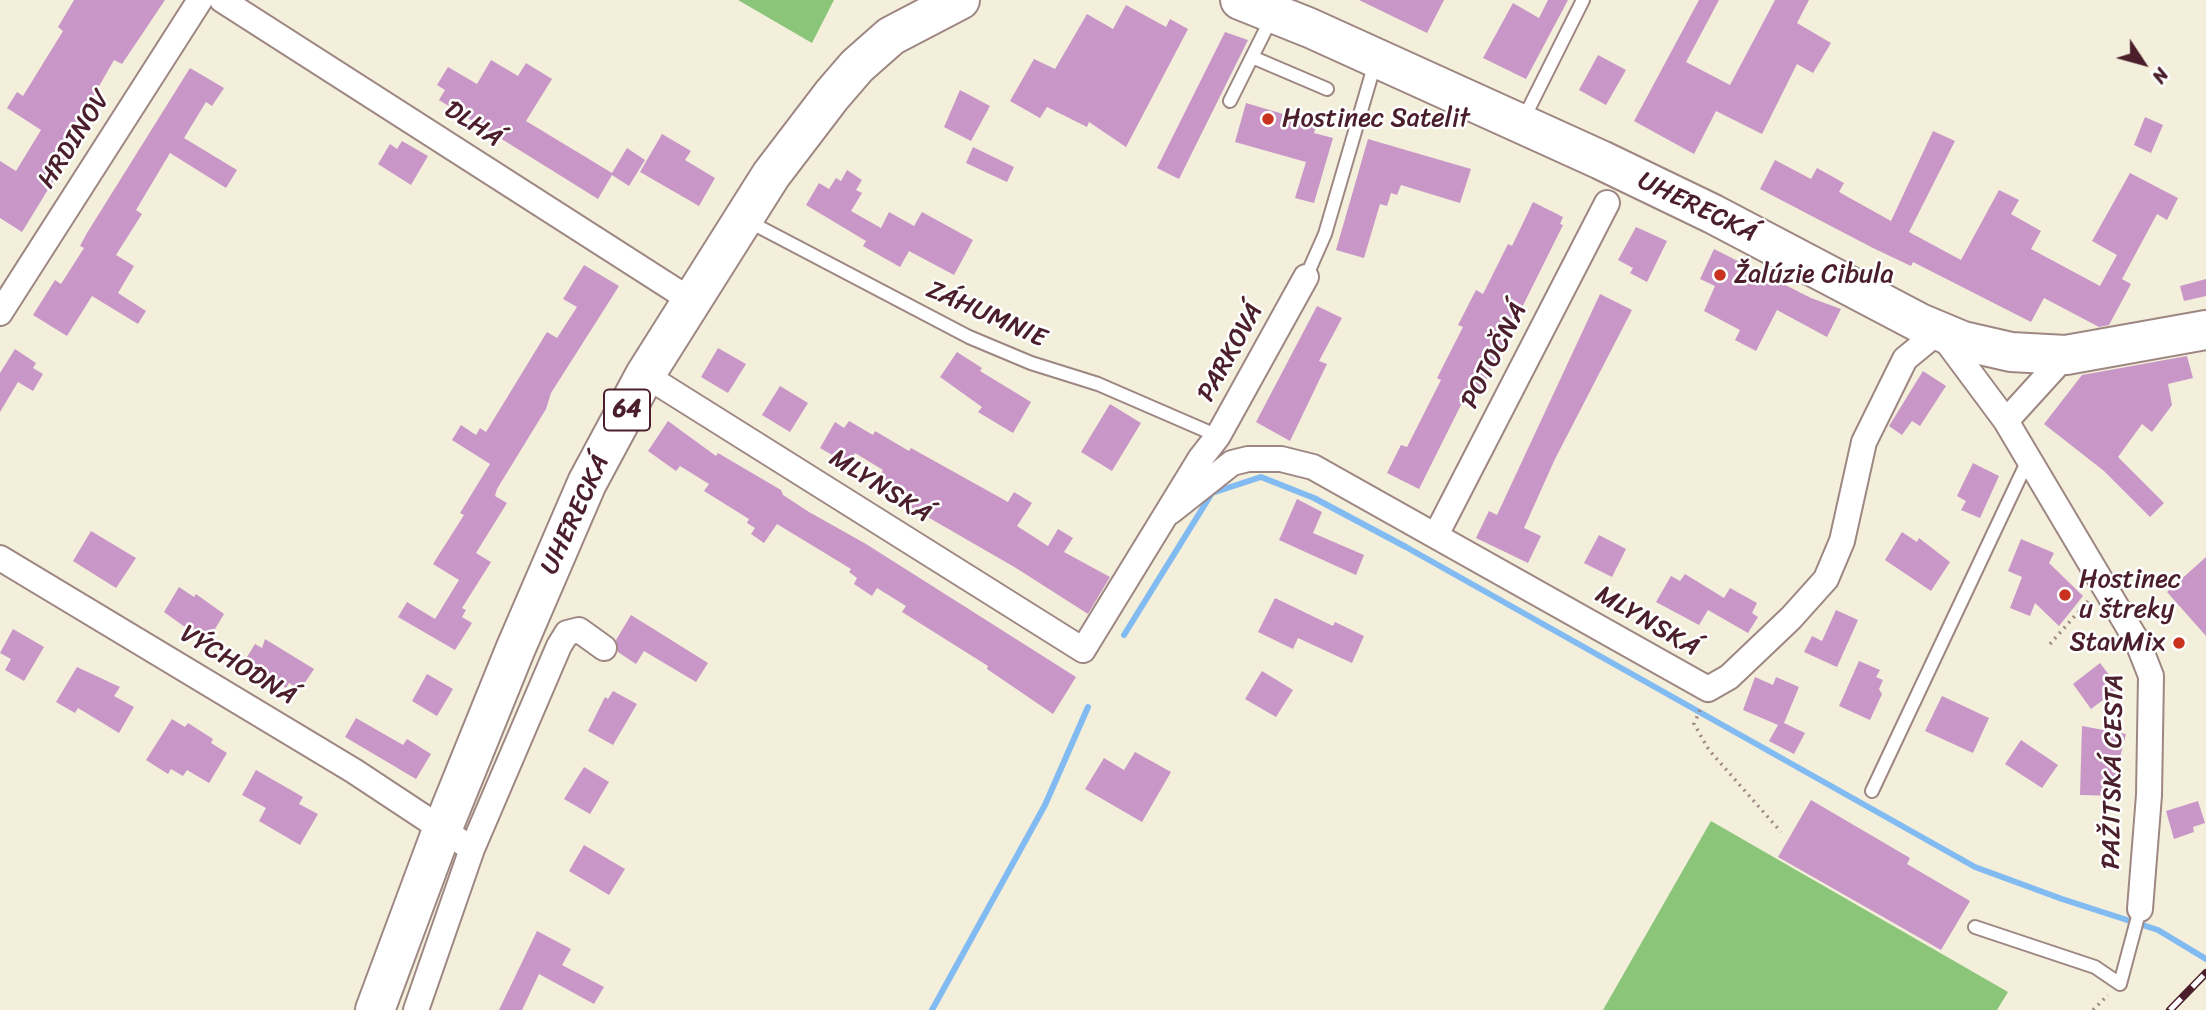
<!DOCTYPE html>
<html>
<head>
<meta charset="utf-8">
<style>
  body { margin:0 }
  #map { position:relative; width:2206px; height:1010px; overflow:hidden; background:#f3efdb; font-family:Sriracha,sans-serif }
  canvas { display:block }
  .north { position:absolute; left:2108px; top:28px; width:70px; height:70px; -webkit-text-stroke:5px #fff; paint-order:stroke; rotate:126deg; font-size:19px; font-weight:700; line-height:28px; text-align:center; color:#4a1f2b }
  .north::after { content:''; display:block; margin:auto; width:24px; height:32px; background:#4a1f2b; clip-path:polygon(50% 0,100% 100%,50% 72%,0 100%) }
</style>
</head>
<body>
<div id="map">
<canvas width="2206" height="1010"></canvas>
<div class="north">N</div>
</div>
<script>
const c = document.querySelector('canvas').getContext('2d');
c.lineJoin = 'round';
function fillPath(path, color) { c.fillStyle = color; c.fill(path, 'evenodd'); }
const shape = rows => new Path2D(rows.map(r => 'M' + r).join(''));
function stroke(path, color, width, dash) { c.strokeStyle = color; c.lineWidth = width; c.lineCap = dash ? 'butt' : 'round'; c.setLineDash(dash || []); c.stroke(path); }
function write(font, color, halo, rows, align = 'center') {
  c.font = font + ' Sriracha,sans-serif'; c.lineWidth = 5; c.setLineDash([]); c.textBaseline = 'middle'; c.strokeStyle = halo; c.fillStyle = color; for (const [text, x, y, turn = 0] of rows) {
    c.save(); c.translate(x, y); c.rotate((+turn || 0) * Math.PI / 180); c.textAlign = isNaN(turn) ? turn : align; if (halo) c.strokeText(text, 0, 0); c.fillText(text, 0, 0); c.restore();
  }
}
fillPath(shape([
  [738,0,834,0,812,43],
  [1711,821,2008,992,1997,1010,1603,1010]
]), '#8bc57a');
stroke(shape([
  [1124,635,1212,493,1261,477,1314,498,1406,547,1975,867,2062,899,2158,930,2206,959],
  [932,1010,1045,805,1088,707]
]), '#81bbf2', 6);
fillPath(shape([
  [74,0,165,0,122,64,114,60,82,116,90,121,22,232,0,218,0,161,16,171,41,130,7,108,17,92,23,96,63,31,58,27],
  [1359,0,1444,0,1427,33],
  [1548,0,1568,0,1526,79,1483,58,1513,3,1539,18],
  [1699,0,1719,0,1686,62,1730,85,1775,0,1809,0,1797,23,1831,43,1813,73,1797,64,1762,134,1716,111,1694,154,1634,121],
  [1126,5,1166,27,1170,19,1188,29,1126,147,1089,122,1087,127,1047,107,1040,118,1010,101,1034,59,1055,69,1087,14,1113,29],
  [1225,32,1248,40,1179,179,1157,168],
  [1598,55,1626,70,1606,105,1579,90],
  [491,60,518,76,526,63,552,79,526,121,612,173,627,148,645,160,629,186,612,175,598,199,439,100,445,90,437,85,448,67,477,84],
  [190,68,224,88,212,106,206,102,184,138,237,170,226,188,170,153,136,210,142,214,116,255,134,266,118,293,146,311,138,324,92,296,67,336,33,315,55,280,61,284,84,248,80,246,87,233],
  [960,90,990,106,971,141,944,127],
  [1246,103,1317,124,1314,133,1333,138,1314,203,1295,198,1306,162,1235,142],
  [2145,117,2163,125,2151,153,2134,145],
  [1933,131,1955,141,1909,232,1961,260,1999,190,2019,200,2011,214,2041,231,2031,249,2100,286,2117,255,2092,241,2130,173,2178,198,2167,220,2157,214,2122,279,2131,284,2109,325,2099,327,2044,298,2031,322,1913,262,1911,266,1873,248,1760,189,1775,160,1811,179,1817,168,1844,183,1839,192,1891,221],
  [662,134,691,151,685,160,715,178,699,206,640,172],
  [1368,139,1471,169,1460,203,1401,185,1397,195,1391,193,1387,206,1380,204,1364,258,1336,250],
  [402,141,428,156,411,185,378,164,390,144,397,149],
  [973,147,1014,167,1007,182,966,163],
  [847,170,862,180,856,190,862,193,851,211,881,228,889,212,914,226,922,212,973,240,954,275,909,251,900,267,863,246,866,241,806,205,819,183,829,189,836,178,841,181],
  [1533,202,1563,217,1560,224,1563,225,1477,398,1467,393,1419,489,1387,473,1401,445,1407,447,1441,380,1437,378,1463,327,1458,325,1476,290,1483,294,1508,244,1512,246],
  [1636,227,1667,241,1647,282,1630,273,1633,268,1618,260],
  [1714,249,1811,298,1841,309,1827,337,1777,310,1756,351,1735,340,1740,330,1704,311,1715,286,1700,279],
  [584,265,619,286,551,393,546,409,497,489,495,496,507,503,476,553,491,562,462,608,466,610,462,617,472,623,455,650,398,617,407,602,435,619,459,580,433,564,464,515,460,513,490,464,452,440,461,425,476,435,480,428,486,432,547,332,557,338,577,307,563,299],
  [2206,279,2206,296,2184,301,2180,286],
  [1600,294,1632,310,1555,459,1524,528,1541,536,1528,563,1476,538,1489,511,1497,515],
  [1317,306,1342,318,1319,361,1327,364,1290,441,1256,422],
  [718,348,746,364,728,393,701,377],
  [15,349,36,363,33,368,43,374,33,391,18,382,0,412,0,373],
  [957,352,982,368,980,371,1031,402,1013,433,978,412,982,407,940,377],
  [2187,356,2193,378,2168,384,2172,405,2152,432,2142,424,2118,457,2164,503,2150,517,2104,471,2044,424,2082,375],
  [1923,371,1946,386,1920,426,1912,421,1902,435,1889,426],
  [780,386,808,403,790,432,762,415],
  [1110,404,1141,423,1112,471,1081,452],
  [668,421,716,456,718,453,781,490,783,495,809,512,866,544,1076,677,1053,714,987,669,988,666,902,612,906,606,877,588,872,596,854,584,857,578,849,572,851,569,777,524,764,543,751,534,755,528,747,523,749,519,704,491,709,484,680,466,676,471,648,451],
  [849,421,873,435,875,431,909,451,911,448,1008,502,1014,492,1032,503,1017,526,1048,546,1058,529,1073,538,1064,552,1110,577,1088,614,1016,568,874,486,883,470,855,453,848,464,820,448,835,422,844,428],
  [1973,463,1999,476,1980,518,1961,510,1966,501,1957,496],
  [1297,499,1322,512,1313,533,1364,555,1356,575,1279,540],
  [91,531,136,558,116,588,73,561],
  [1902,532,1917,542,1919,538,1950,562,1931,591,1885,560],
  [1599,535,1626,549,1612,577,1584,563],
  [2021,539,2054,553,2049,563,2083,596,2059,626,2035,603,2030,616,2010,608,2022,577,2008,571],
  [2206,557,2206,636,2167,592],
  [1685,574,1724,598,1730,588,1757,603,1752,613,1758,617,1748,633,1708,610,1699,625,1656,602,1671,576,1680,581],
  [179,587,194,597,196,594,224,614,209,639,197,632,196,635,164,612],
  [1275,598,1333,626,1335,622,1364,636,1352,663,1298,638,1293,649,1258,632],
  [1836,610,1858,620,1837,667,1804,652,1812,636,1822,641],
  [631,615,708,663,696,682,644,651,636,664,618,652,616,640],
  [13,629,44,647,24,681,5,670,11,659,0,653],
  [265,639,314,669,300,690,289,683,286,688,244,662,255,644,262,648],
  [1859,661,1880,670,1876,677,1883,680,1879,689,1882,694,1870,720,1839,706],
  [2100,663,2119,688,2091,709,2073,684],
  [77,667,120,687,114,696,134,707,119,733,78,708,75,713,56,702],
  [1262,671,1293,690,1276,717,1245,699],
  [427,674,453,689,437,716,412,701],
  [1755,677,1773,685,1776,677,1799,687,1784,723,1805,733,1794,754,1769,741,1778,725,1743,710],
  [613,691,637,704,613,745,588,731,605,697,608,699],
  [1942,696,1989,718,1973,753,1925,731],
  [356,718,403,745,407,739,431,754,416,779,345,737],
  [172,719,185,727,188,723,213,739,211,743,227,753,209,783,187,770,183,776,171,769,168,774,146,760],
  [2082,726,2126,734,2118,765,2118,796,2080,795],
  [2021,740,2058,765,2042,788,2005,764],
  [1135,752,1171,772,1142,822,1085,789,1104,758,1124,770],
  [584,767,609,782,590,814,564,799],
  [256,770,303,797,299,804,318,814,300,845,259,821,266,808,242,795],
  [1811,800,1910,858,1907,864,1970,901,1941,950,1778,857],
  [2198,801,2205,823,2193,827,2194,832,2174,839,2166,811],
  [584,845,625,869,609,895,569,871],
  [537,931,571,949,562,965,604,987,594,1004,539,974,522,1010,499,1010]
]), '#c897c7');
const lane = shape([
  [1252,57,1327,89],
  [1230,101,1272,17],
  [1523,120,1583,0],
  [746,220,969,337,1031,363,1098,384,1218,436],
  [1306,277,1325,234,1375,63],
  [1872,791,2028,460],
  [1975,927,2095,967,2120,984,2140,909]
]);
const street = shape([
  [222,0,692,301],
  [0,313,200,0],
  [645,375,1083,650,1200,459,1218,436,1306,277],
  [2006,421,2066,355],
  [1170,512,1232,463,1248,459,1281,459,1313,467,1708,689,1729,677,1791,618,1826,579,1842,541,1864,442,1905,359,1939,331,2006,421,2138,643,2151,676,2149,795,2140,909],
  [1436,535,1607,203],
  [0,558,354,771,472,849],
  [416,1010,472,849,559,646,567,633,579,630,604,648]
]);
const primary = shape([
  [1240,0,1310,28,1601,160,1713,214,1920,323,1963,341,2011,352,2066,355,2206,330],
  [375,1010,442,830,515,650,587,483,645,375,771,175,832,95,857,66,891,36,960,0]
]);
stroke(lane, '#9e8783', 16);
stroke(street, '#9e8783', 28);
stroke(primary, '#9e8783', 42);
stroke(shape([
  [2050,644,2088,601],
  [1700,710,1694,724,1709,750,1781,832],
  [2093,1010,2108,995]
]), '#9e8783', 3.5, [2, 5]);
stroke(lane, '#fff', 12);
stroke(street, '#fff', 24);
stroke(primary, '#fff', 38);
const rail = shape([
  [2170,1010,2206,973]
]);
stroke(rail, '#4a1f2b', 8);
stroke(rail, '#fff', 5, [16]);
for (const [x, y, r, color] of [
  [1268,119,7,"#c8321e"],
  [1720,275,7,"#c8321e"],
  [2065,595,7,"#c8321e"],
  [2179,643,7,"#c8321e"]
]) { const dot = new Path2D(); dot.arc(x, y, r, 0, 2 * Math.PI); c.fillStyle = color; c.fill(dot); stroke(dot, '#fff', 2.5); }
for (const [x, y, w] of [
  [627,410,46]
]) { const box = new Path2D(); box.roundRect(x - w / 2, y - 20.5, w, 41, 5); c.fillStyle = '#fff'; c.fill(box); stroke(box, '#4a1f2b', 2); }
write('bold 24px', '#4a1f2b', null, [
  ["64",627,410]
]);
write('26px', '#4a1f2b', '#fff', [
  ["Hostinec Satelit",1282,119],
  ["Žalúzie Cibula",1734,275],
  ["Hostinec",2079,580],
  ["u štreky",2079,610],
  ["StavMix",2165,643,"right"]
], 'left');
write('26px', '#4a1f2b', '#fff', [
  ["DLHÁ",473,125,33],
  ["HRDINOV",75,140,-57],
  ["UHERECKÁ",1697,208,26],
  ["ZÁHUMNIE",986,315,24],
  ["PARKOVÁ",1231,353,-61],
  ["POTOČNÁ",1495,356,-63],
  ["MLYNSKÁ",880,487,32],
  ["UHERECKÁ",576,515,-65],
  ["MLYNSKÁ",1647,622,30],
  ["VÝCHODNÁ",238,666,31],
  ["PAŽITSKÁ CESTA",2114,772,-89]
]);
</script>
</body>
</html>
